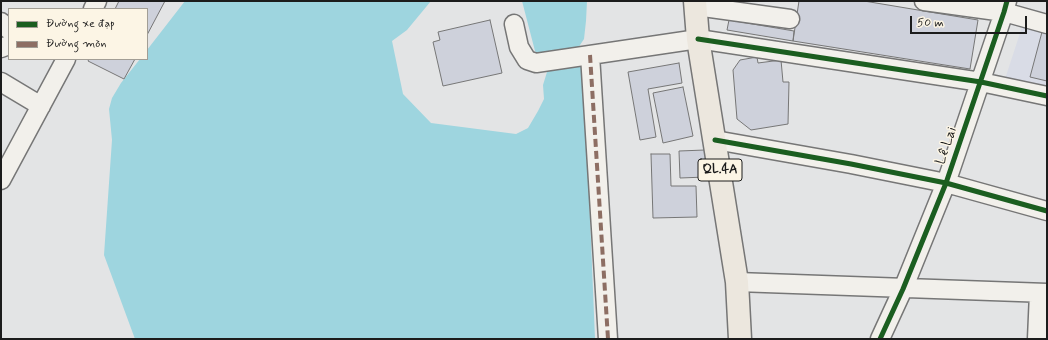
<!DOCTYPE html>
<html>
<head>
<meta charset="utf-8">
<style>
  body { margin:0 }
  #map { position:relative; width:1048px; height:340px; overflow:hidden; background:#e3e4e5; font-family:Mynerve,sans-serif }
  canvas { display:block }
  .frame { position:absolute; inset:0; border:2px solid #1c1c1c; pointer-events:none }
  .legend { position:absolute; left:8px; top:8px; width:140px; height:52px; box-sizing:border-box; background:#fcf5e5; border:1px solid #a29e95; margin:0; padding:5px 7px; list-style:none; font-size:12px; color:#1c1c1c }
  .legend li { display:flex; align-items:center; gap:8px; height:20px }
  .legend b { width:20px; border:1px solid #a29e95 }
  .scale { position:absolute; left:910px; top:16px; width:117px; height:18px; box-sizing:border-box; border:2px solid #1c1c1c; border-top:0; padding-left:5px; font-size:12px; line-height:14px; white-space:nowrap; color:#1c1c1c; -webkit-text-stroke:3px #fcf5e5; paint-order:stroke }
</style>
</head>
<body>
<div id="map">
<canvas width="1048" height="340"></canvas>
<div class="frame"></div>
<ul class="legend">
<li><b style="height:5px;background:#1b5e20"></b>Đường xe đạp</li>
<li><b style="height:5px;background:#8d6e63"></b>Đường mòn</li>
</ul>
<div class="scale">50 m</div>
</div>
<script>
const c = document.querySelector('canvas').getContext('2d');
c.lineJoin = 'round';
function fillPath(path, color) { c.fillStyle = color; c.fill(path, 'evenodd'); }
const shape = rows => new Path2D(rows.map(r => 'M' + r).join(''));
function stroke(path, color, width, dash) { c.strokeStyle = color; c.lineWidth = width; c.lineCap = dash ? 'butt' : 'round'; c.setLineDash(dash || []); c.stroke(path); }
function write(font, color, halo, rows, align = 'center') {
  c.font = font + ' Mynerve,sans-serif'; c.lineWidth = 3; c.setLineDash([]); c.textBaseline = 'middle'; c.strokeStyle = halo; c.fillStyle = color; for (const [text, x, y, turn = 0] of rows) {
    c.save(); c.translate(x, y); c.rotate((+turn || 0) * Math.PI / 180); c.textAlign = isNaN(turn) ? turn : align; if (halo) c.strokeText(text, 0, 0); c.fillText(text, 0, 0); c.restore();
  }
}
fillPath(shape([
  [1022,27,1047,33,1047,88,1005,79]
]), '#d9dce6');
fillPath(shape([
  [185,1,431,1,407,30,392,41,403,94,431,123,516,134,528,128,538,111,544,99,543,85,547,72,574,62,587,62,587,144,595,339,135,339,104,255,112,140,109,109,112,98,121,83,140,59,147,59,147,50],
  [522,1,587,1,586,21,584,39,578,48,538,54,535,51]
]), '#9ed5df');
const building = shape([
  [119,1,165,1,147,35,147,9,115,9,119,1],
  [799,1,864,1,978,20,970,69,793,41,799,1],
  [490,20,502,73,443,86,433,42,440,40,438,32,490,20],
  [729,20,794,31,793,41,727,30,729,20],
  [1042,32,1047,33,1047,81,1030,77,1042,32],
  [757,57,758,63,781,60,783,82,789,82,788,124,751,130,737,119,733,70,740,60,757,57],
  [89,59,135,59,124,79,88,61,89,59],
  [679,63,682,83,648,89,656,137,640,140,628,72,679,63],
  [683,87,693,136,663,143,653,93,683,87],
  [705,150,706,177,680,178,679,151,705,150],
  [651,154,670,154,671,186,696,186,697,217,653,218,651,154]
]);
fillPath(building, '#ced1db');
stroke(building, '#767676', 1);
const minor = shape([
  [924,1,1004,12,1047,24],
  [696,6,790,19],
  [93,9,97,1],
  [1,22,9,30],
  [514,24,519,47,527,60,536,63,698,39,981,82,1047,96],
  [1,48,9,45],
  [590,55,608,339],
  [1,82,41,106],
  [715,140,851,164,946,183,1047,211],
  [1,180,66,59],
  [737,282,1047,293],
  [880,339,903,289,946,183,1004,12,1007,1],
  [1037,339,1039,293]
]);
const major = shape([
  [695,1,698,39,737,282,740,339]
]);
stroke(minor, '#767676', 21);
stroke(major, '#767676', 25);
stroke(minor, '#f2f0eb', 18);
stroke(major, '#ece7de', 22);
stroke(shape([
  [590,55,608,339]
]), '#8d6e63', 4, [8, 4]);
stroke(shape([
  [698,39,981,82,1047,96],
  [715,140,851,164,946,183,1047,211],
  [880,339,903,289,946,183,1004,12,1007,1]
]), '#1b5e20', 5);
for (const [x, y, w] of [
  [720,170,44]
]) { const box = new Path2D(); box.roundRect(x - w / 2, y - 11, w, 22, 3); c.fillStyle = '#fcf5e5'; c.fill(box); stroke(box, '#1c1c1c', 1); }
write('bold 13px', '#1c1c1c', null, [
  ["QL.4A",720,170]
]);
write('14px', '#1c1c1c', '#fcf5e5', [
  ["Lê Lai",947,146,-71]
]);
</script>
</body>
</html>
